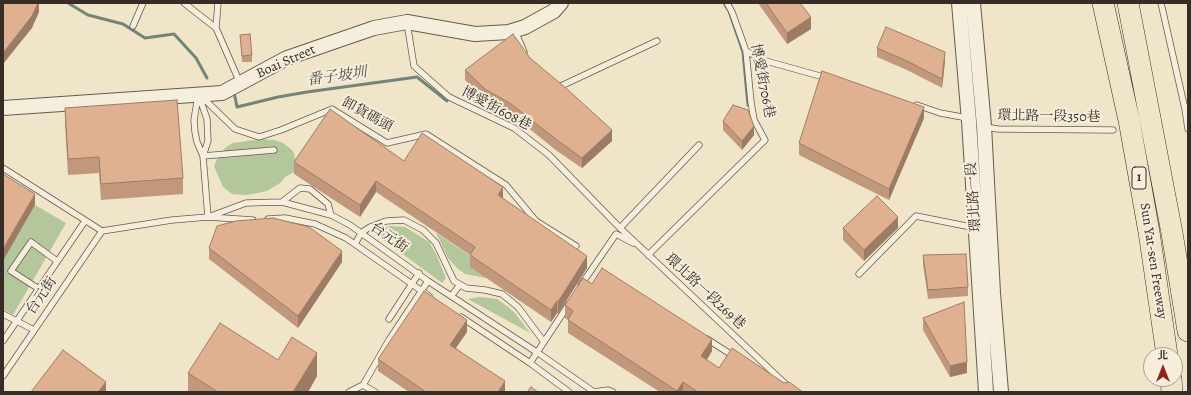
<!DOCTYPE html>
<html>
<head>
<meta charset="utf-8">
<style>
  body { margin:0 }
  #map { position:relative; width:1191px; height:395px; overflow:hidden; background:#f0e5c9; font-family:Alegreya,"Noto Serif TC",serif }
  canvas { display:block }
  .frame { position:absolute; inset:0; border:4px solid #382d26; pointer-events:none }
  .north { position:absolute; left:1143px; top:347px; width:40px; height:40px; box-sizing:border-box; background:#f5eedc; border:1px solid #a9a193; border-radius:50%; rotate:0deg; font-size:11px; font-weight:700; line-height:16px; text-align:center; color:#382d26 }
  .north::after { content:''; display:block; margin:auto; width:14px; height:18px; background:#8f2418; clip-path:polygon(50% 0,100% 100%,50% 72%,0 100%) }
</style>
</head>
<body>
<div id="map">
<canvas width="1191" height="395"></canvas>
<div class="frame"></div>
<div class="north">北</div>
</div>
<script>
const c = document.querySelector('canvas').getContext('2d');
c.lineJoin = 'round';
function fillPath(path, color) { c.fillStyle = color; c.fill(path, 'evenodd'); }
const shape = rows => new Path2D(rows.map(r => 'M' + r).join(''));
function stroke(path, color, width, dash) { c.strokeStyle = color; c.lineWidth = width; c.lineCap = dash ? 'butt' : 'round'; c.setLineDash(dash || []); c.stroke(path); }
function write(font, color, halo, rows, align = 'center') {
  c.font = font + ' Alegreya,"Noto Serif TC",serif'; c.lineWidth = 4; c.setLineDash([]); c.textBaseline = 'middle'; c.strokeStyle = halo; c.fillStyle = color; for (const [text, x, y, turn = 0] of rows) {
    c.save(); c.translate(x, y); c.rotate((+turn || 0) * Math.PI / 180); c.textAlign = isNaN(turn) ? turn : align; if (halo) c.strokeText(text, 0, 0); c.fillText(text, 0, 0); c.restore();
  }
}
fillPath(shape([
  [262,139,274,140,283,143,291,149,294,153,296,164,296,171,285,177,280,183,267,191,247,195,232,194,223,187,214,166,219,155,226,147,233,143],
  [35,205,66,223,13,315,3,309,3,261],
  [390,226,405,227,429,242,436,254,446,278,442,283,377,235,378,230],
  [436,233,475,259,486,278,465,274,457,268,448,258],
  [479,297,497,299,508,307,515,313,530,333,468,299]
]), '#b4c69b');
stroke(shape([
  [68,3,88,15,123,24,145,38,174,34,196,58,207,78],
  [724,3,729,11,743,52,748,105],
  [234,92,237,107,278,97,307,92,417,77,447,101]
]), '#738578', 3);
const service = shape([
  [184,3,216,28,240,83],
  [1161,3,1185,109,1188,129],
  [407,23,414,66,449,97,514,128,549,155,620,228,794,392],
  [133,26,143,3],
  [216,28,218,3],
  [515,31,524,52],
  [746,51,766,61,827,78],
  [561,86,657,41],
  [198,96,194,120,195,132,197,142,203,156,208,217],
  [199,96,207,119,208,141,203,156],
  [201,96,235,129,259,137,281,130,332,109,387,143,426,134,506,185,536,221,576,246],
  [917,105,940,113,962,117,968,121],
  [985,127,998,129,1113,130],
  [203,156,274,150],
  [3,168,102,231,172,220,208,217,253,220],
  [282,202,300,188,310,189,328,204,331,215],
  [211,216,246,203,282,202,331,215,350,225,428,281,541,355,594,392],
  [268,219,285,218,315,224,346,238,429,296],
  [620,228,699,145],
  [355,244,361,233,370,227,386,221,404,220,423,230,436,243,454,281,466,288,485,290,502,294,518,307,544,342],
  [648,255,765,140,754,120,751,102,746,51,732,12,727,3],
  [859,274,916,216,976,228],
  [581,285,616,234,633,243],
  [39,289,11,271,31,242,57,261],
  [451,296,460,285],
  [3,314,34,330],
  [461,317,530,363,569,392],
  [389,319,419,273],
  [707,339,735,357],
  [3,341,85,221],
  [530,363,569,304],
  [3,376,102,231],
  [363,385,375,392],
  [349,392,363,385,389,340,428,281],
  [594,392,608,390,613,392]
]);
const tertiary = shape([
  [959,3,969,121,986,392],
  [973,3,984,126,993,293,1001,392],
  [3,108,222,93,287,58,374,28,407,22,475,34,509,32,525,27,554,11,561,3]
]);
const motorway = shape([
  [1103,3,1129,120,1149,232,1167,355],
  [1128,3,1172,233,1188,331],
  [1171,379,1172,392]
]);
stroke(service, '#665b4f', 7);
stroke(tertiary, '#665b4f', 16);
stroke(motorway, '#382d26', 22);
stroke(service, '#f5eedc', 5.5);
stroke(tertiary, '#f5eedc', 14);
stroke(motorway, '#f0e5c9', 21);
fillPath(shape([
  [758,3,800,3,811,29,787,44],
  [240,35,252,55,252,62,242,62],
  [877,48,945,61,942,88,907,70,877,57],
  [530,58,612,141,582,168,557,151,511,114,485,99,465,80,465,70],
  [65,108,183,178,183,194,101,200,99,173,68,175,65,124],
  [924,118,889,200,799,155,799,143],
  [723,121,754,135,742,150,723,130],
  [404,161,503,198,587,268,558,314,557,313,551,322,470,267,470,255,376,192,360,217,294,174,294,162],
  [843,228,898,228,864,261,843,240],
  [209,248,342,262,298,328,209,259],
  [923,255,968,287,968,296,928,299,923,264],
  [592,284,712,351,707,360,719,368,784,383,803,392,660,392,568,333,568,320,565,318,565,305],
  [923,318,967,373,950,377,923,330],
  [467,332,456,348,505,392,409,392,378,371,378,359],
  [278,360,317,376,308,392,188,392,188,373]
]), '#c1987c');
fillPath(shape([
  [38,3,39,3,39,12,32,28,3,64,3,53],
  [811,17,811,29,787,44,787,33],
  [945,52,945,61,942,88,942,79],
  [924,107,924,118,889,200,889,189],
  [754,126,754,135,742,150,742,141],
  [612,130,612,141,582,168,582,158],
  [376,181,376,192,360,217,360,205],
  [503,187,503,199,498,195],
  [35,194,35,205,3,261,3,249],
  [898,217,898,228,864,261,864,250],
  [342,251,342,262,298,328,298,316],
  [587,256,587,268,558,314,558,302],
  [557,301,557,313,551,322,551,310],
  [467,320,467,332,450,356,450,345],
  [712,339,712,351,701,369,701,356],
  [317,353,317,376,308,392,293,392],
  [967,362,967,373,950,377,950,366],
  [505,381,505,392,498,392],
  [106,382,106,392,98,392],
  [683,382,683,392,677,392,677,391]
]), '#9d7c65');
const building = shape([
  [3,3,38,3,32,16,3,53,3,3],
  [766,3,800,3,811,17,787,33,766,3],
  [886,27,945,52,942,79,907,61,877,48,886,27],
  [250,34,252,55,242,56,240,35,250,34],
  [513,34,530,58,567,89,612,130,582,158,557,140,511,104,485,89,465,70,513,34],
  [822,71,924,107,889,189,799,143,822,71],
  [177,100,183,178,101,184,99,157,68,159,65,108,177,100],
  [733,105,748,110,754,126,742,141,723,121,733,105],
  [330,109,404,161,422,133,503,187,498,195,587,256,558,302,557,301,551,310,470,255,475,247,376,181,360,205,294,162,330,109],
  [3,174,35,194,3,249,3,174],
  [877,196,898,217,864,250,843,228,877,196],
  [273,218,309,227,342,251,298,316,209,248,217,226,236,221,273,218],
  [966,254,968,287,928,290,923,255,966,254],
  [602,268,712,339,701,356,719,368,732,348,784,383,789,382,803,392,698,392,683,382,677,391,568,320,573,311,565,305,583,278,592,284,602,268],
  [424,291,467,320,450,345,505,381,498,392,426,392,378,359,424,291],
  [964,302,967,362,950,366,923,318,964,302],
  [220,323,278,360,292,337,317,353,293,392,218,392,188,373,220,323],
  [63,350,106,382,98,392,31,392,63,350],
  [531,387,538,392,527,392,531,387]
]);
fillPath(building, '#e0b190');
stroke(building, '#9d7c65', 1);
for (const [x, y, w] of [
  [1139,178,14]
]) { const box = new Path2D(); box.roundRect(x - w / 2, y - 11, w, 22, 3); c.fillStyle = '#f5eedc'; c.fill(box); stroke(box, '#382d26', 1); }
write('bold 13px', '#382d26', null, [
  ["1",1139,178]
]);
write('14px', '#382d26', '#f5eedc', [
  ["Boai Street",286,62,-24],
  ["博愛街706巷",762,81,79],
  ["博愛街608巷",496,109,28],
  ["卸貨碼頭",367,115,29],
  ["環北路一段350巷",1049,117,1],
  ["環北路一段",974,197,-94],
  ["台元街",389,238,35],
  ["Sun Yat-sen Freeway",1153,261,81],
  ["環北路一段269巷",705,292,43],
  ["台元街",42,296,-56]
]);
write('italic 15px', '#515248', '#f5eedc', [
  ["番子坡圳",337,77,-8]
]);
</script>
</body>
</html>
